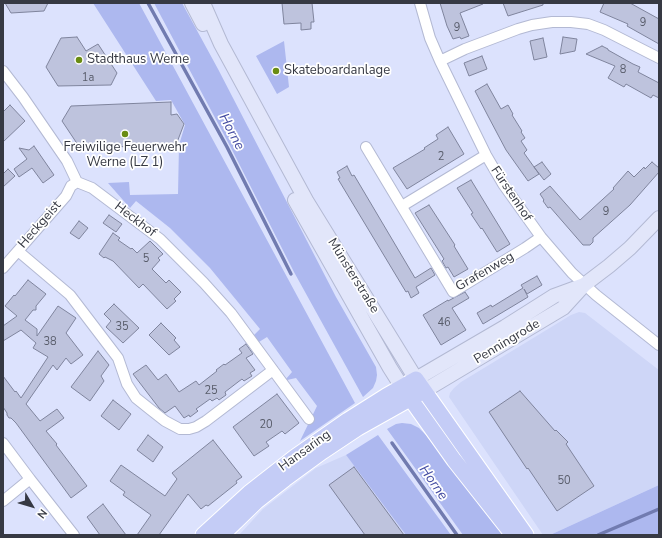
<!DOCTYPE html>
<html>
<head>
<meta charset="utf-8">
<style>
  body { margin:0 }
  #map { position:relative; width:662px; height:538px; overflow:hidden; background:#dce2fd; font-family:"Nunito Sans",sans-serif }
  canvas { display:block }
  .frame { position:absolute; inset:0; border:4px solid #363943; pointer-events:none }
  .north { position:absolute; left:12px; top:486px; width:40px; height:40px; -webkit-text-stroke:3px #fff; paint-order:stroke; rotate:128deg; font-size:11px; font-weight:700; line-height:16px; text-align:center; color:#363943 }
  .north::after { content:''; display:block; margin:auto; width:14px; height:18px; background:#363943; clip-path:polygon(50% 0,100% 100%,50% 72%,0 100%) }
</style>
</head>
<body>
<div id="map">
<canvas width="662" height="538"></canvas>
<div class="frame"></div>
<div class="north">N</div>
</div>
<script>
const c = document.querySelector('canvas').getContext('2d');
c.lineJoin = 'round';
function fillPath(path, color) { c.fillStyle = color; c.fill(path, 'evenodd'); }
const shape = rows => new Path2D(rows.map(r => 'M' + r).join(''));
function stroke(path, color, width, dash) { c.strokeStyle = color; c.lineWidth = width; c.lineCap = dash ? 'butt' : 'round'; c.setLineDash(dash || []); c.stroke(path); }
function write(font, color, halo, rows, align = 'center') {
  c.font = font + ' "Nunito Sans",sans-serif'; c.lineWidth = 3.5; c.setLineDash([]); c.textBaseline = 'middle'; c.strokeStyle = halo; c.fillStyle = color; for (const [text, x, y, turn = 0] of rows) {
    c.save(); c.translate(x, y); c.rotate((+turn || 0) * Math.PI / 180); c.textAlign = isNaN(turn) ? turn : align; if (halo) c.strokeText(text, 0, 0); c.fillText(text, 0, 0); c.restore();
  }
}
fillPath(shape([
  [579,312,585,313,655,367,659,370,659,485,550,535,543,535,449,397,450,393,454,388,461,382,571,315],
  [346,455,406,535,239,535,263,509,316,468]
]), '#ced6f7');
fillPath(shape([
  [93,3,139,3,355,403,300,441,317,406,296,378,287,380,286,379,292,372,267,337,259,342,254,335,260,329,210,268,170,228,136,201,130,208,108,183,129,182,130,195,178,194,179,145,185,125,171,100,156,101],
  [154,3,182,3,218,69,336,297,376,367,377,375,376,381,373,388,363,397,294,272,230,146],
  [284,41,289,87,277,94,256,56],
  [402,423,411,424,419,428,426,435,503,535,463,535,387,429,396,424],
  [378,435,451,535,406,535,346,455],
  [659,485,659,535,550,535]
]), '#adb8ef');
stroke(shape([
  [148,3,227,147,291,274],
  [392,443,457,535],
  [598,535,659,509]
]), '#717bb0', 3.5);
const building = shape([
  [5,3,48,3,44,11,11,13,5,3],
  [282,3,312,3,314,22,311,22,311,29,301,30,301,23,284,24,282,3],
  [440,3,483,3,483,4,460,13,469,36,461,39,460,37,453,39,447,26,440,3],
  [503,3,543,3,543,5,508,16,503,3],
  [604,3,630,3,659,19,659,44,627,26,628,24,600,12,604,3],
  [77,37,86,51,98,44,117,73,111,85,58,86,46,67,61,38,77,37],
  [563,37,577,39,575,51,560,54,563,37],
  [543,38,547,57,534,60,530,41,543,38],
  [602,46,608,49,608,50,633,64,640,67,638,72,659,83,659,98,653,95,651,98,626,84,624,87,608,78,615,66,586,54,602,46],
  [482,56,487,69,469,76,464,63,482,56],
  [487,84,501,109,508,105,513,114,512,115,522,131,521,132,525,138,521,141,527,150,524,153,539,174,528,181,506,150,488,116,475,91,487,84],
  [171,102,171,115,177,114,184,124,176,145,80,148,62,121,71,106,171,102],
  [10,105,25,121,3,142,3,112,10,105],
  [448,127,464,154,407,189,393,168,425,149,424,148,438,139,436,135,448,127],
  [34,146,54,175,43,183,32,168,19,177,14,169,27,159,19,148,29,150,34,146],
  [542,162,551,174,544,180,534,167,542,162],
  [652,162,659,168,659,172,630,205,593,238,593,242,590,245,583,245,550,207,548,208,543,201,544,200,540,194,550,186,580,220,614,189,613,188,628,171,634,177,644,167,645,169,652,162],
  [347,166,352,176,354,175,415,278,431,268,435,275,416,287,419,293,411,298,408,291,406,292,338,179,340,178,337,172,347,166],
  [8,169,15,176,3,187,3,174,8,169],
  [471,180,510,244,497,252,482,228,481,229,471,214,473,213,457,188,471,180],
  [429,205,455,245,454,246,468,269,454,277,448,267,446,268,442,261,444,259,415,213,429,205],
  [109,215,122,224,116,232,103,223,109,215],
  [79,221,88,228,79,239,70,233,79,221],
  [113,233,120,238,118,240,131,249,132,248,137,253,150,241,163,254,158,258,160,260,152,269,166,283,169,280,181,292,174,299,176,301,167,309,143,284,139,288,113,261,105,257,104,258,99,254,113,233],
  [537,276,542,285,527,294,524,289,528,297,483,324,477,313,491,305,492,307,523,288,521,285,537,276],
  [28,280,46,294,36,306,36,310,33,310,25,320,37,329,37,336,58,306,76,318,66,333,83,355,71,364,66,358,57,370,53,365,26,404,40,421,57,409,64,418,46,431,57,444,56,445,87,486,71,498,16,423,11,418,9,418,7,415,7,413,3,407,3,376,15,392,16,391,21,398,48,357,33,348,36,343,21,330,3,341,3,326,17,316,5,306,14,295,15,296,28,280],
  [465,292,469,298,452,308,466,330,441,345,423,315,448,300,448,301,465,292],
  [114,304,139,328,123,343,106,327,111,321,104,314,114,304],
  [161,323,176,338,174,340,180,347,169,355,149,335,161,323],
  [246,344,253,354,246,358,255,370,250,373,252,376,244,381,242,379,238,382,225,392,226,395,219,400,217,398,212,401,210,399,196,409,198,411,190,417,189,415,184,418,175,406,165,413,159,408,133,374,146,365,158,380,166,374,179,392,196,381,199,385,217,371,216,370,224,364,225,365,242,353,239,349,246,344],
  [98,351,109,365,101,376,104,381,90,401,71,387,98,351],
  [520,391,555,431,556,430,568,442,566,444,594,486,557,511,528,468,527,469,489,412,520,391],
  [277,394,299,423,285,434,282,431,266,442,269,446,254,456,233,427,277,394],
  [113,400,131,414,119,430,101,416,113,400],
  [148,435,163,447,153,462,137,450,148,435],
  [213,440,242,477,236,481,237,483,208,506,206,505,201,509,188,494,159,535,137,535,151,515,123,495,125,492,110,481,121,465,165,496,177,479,172,473,213,440],
  [354,467,404,535,365,535,329,485,354,467],
  [103,504,126,535,100,535,87,517,103,504]
]);
fillPath(building, '#bec3dd');
stroke(building, '#7f849d', 1);
const street = shape([
  [420,3,430,38,440,61,486,155,503,184,541,237,572,273,596,295,659,345],
  [440,61,465,49,518,29,532,25,552,22,571,22,588,24,604,30,659,58],
  [3,71,23,97,67,161,77,182,92,188,160,239,204,283,231,313,309,419],
  [366,147,453,292,525,248,541,237],
  [402,206,486,155],
  [18,251,70,295,118,358,127,384,136,398,151,410,165,421,180,429,189,429,196,427,206,421,273,370],
  [3,268,66,196,71,186,77,182],
  [3,443,30,479,74,535],
  [3,501,30,479]
]);
const secondary = shape([
  [192,3,203,24],
  [203,3,221,44,307,202,416,379,505,327,554,296,584,285],
  [295,200,390,368,402,387],
  [424,391,563,308,584,285,609,266,630,248,659,218]
]);
const primary = shape([
  [405,391,454,460,513,535],
  [203,535,249,493,295,457,348,420,386,396,416,379,526,535],
  [222,535,257,501,285,479,322,452,358,428,424,391]
]);
stroke(street, '#b3b9d3', 12);
stroke(secondary, '#b3b9d3', 16);
stroke(primary, '#fff', 17);
stroke(street, '#fff', 10);
stroke(secondary, '#e2e6fa', 14);
stroke(primary, '#c4ccf6', 15);
for (const [x, y, r, color] of [
  [79,60,4,"#6a8c13"],
  [276,71,4,"#6a8c13"],
  [125,134,4,"#6a8c13"]
]) { const dot = new Path2D(); dot.arc(x, y, r, 0, 2 * Math.PI); c.fillStyle = color; c.fill(dot); stroke(dot, '#fff', 1.5); }
write('11px', '#585c6a', null, [
  ["9",643,23],
  ["9",457,28],
  ["8",623,70],
  ["1a",88,78],
  ["2",441,157],
  ["9",606,212],
  ["5",146,259],
  ["46",444,323],
  ["35",122,327],
  ["38",50,342],
  ["25",211,391],
  ["20",266,425],
  ["50",564,481]
]);
write('13px', '#363943', '#fff', [
  ["Stadthaus Werne",87,60],
  ["Skateboardanlage",284,71],
  ["Freiwilige Feuerwehr",125,148,"center"],
  ["Werne (LZ 1)",125,163,"center"]
], 'left');
write('13px', '#363943', '#fff', [
  ["Fürstenhof",511,194,56],
  ["Heckhof",135,220,37],
  ["Heckgeist",40,225,-49],
  ["Grafenweg",485,272,-30],
  ["Münsterstraße",353,276,58],
  ["Penningrode",507,342,-31],
  ["Hansaring",305,451,-36]
]);
write('italic 14px', '#434ba1', '#fff', [
  ["Horne",231,132,62],
  ["Horne",433,483,55]
]);
</script>
</body>
</html>
